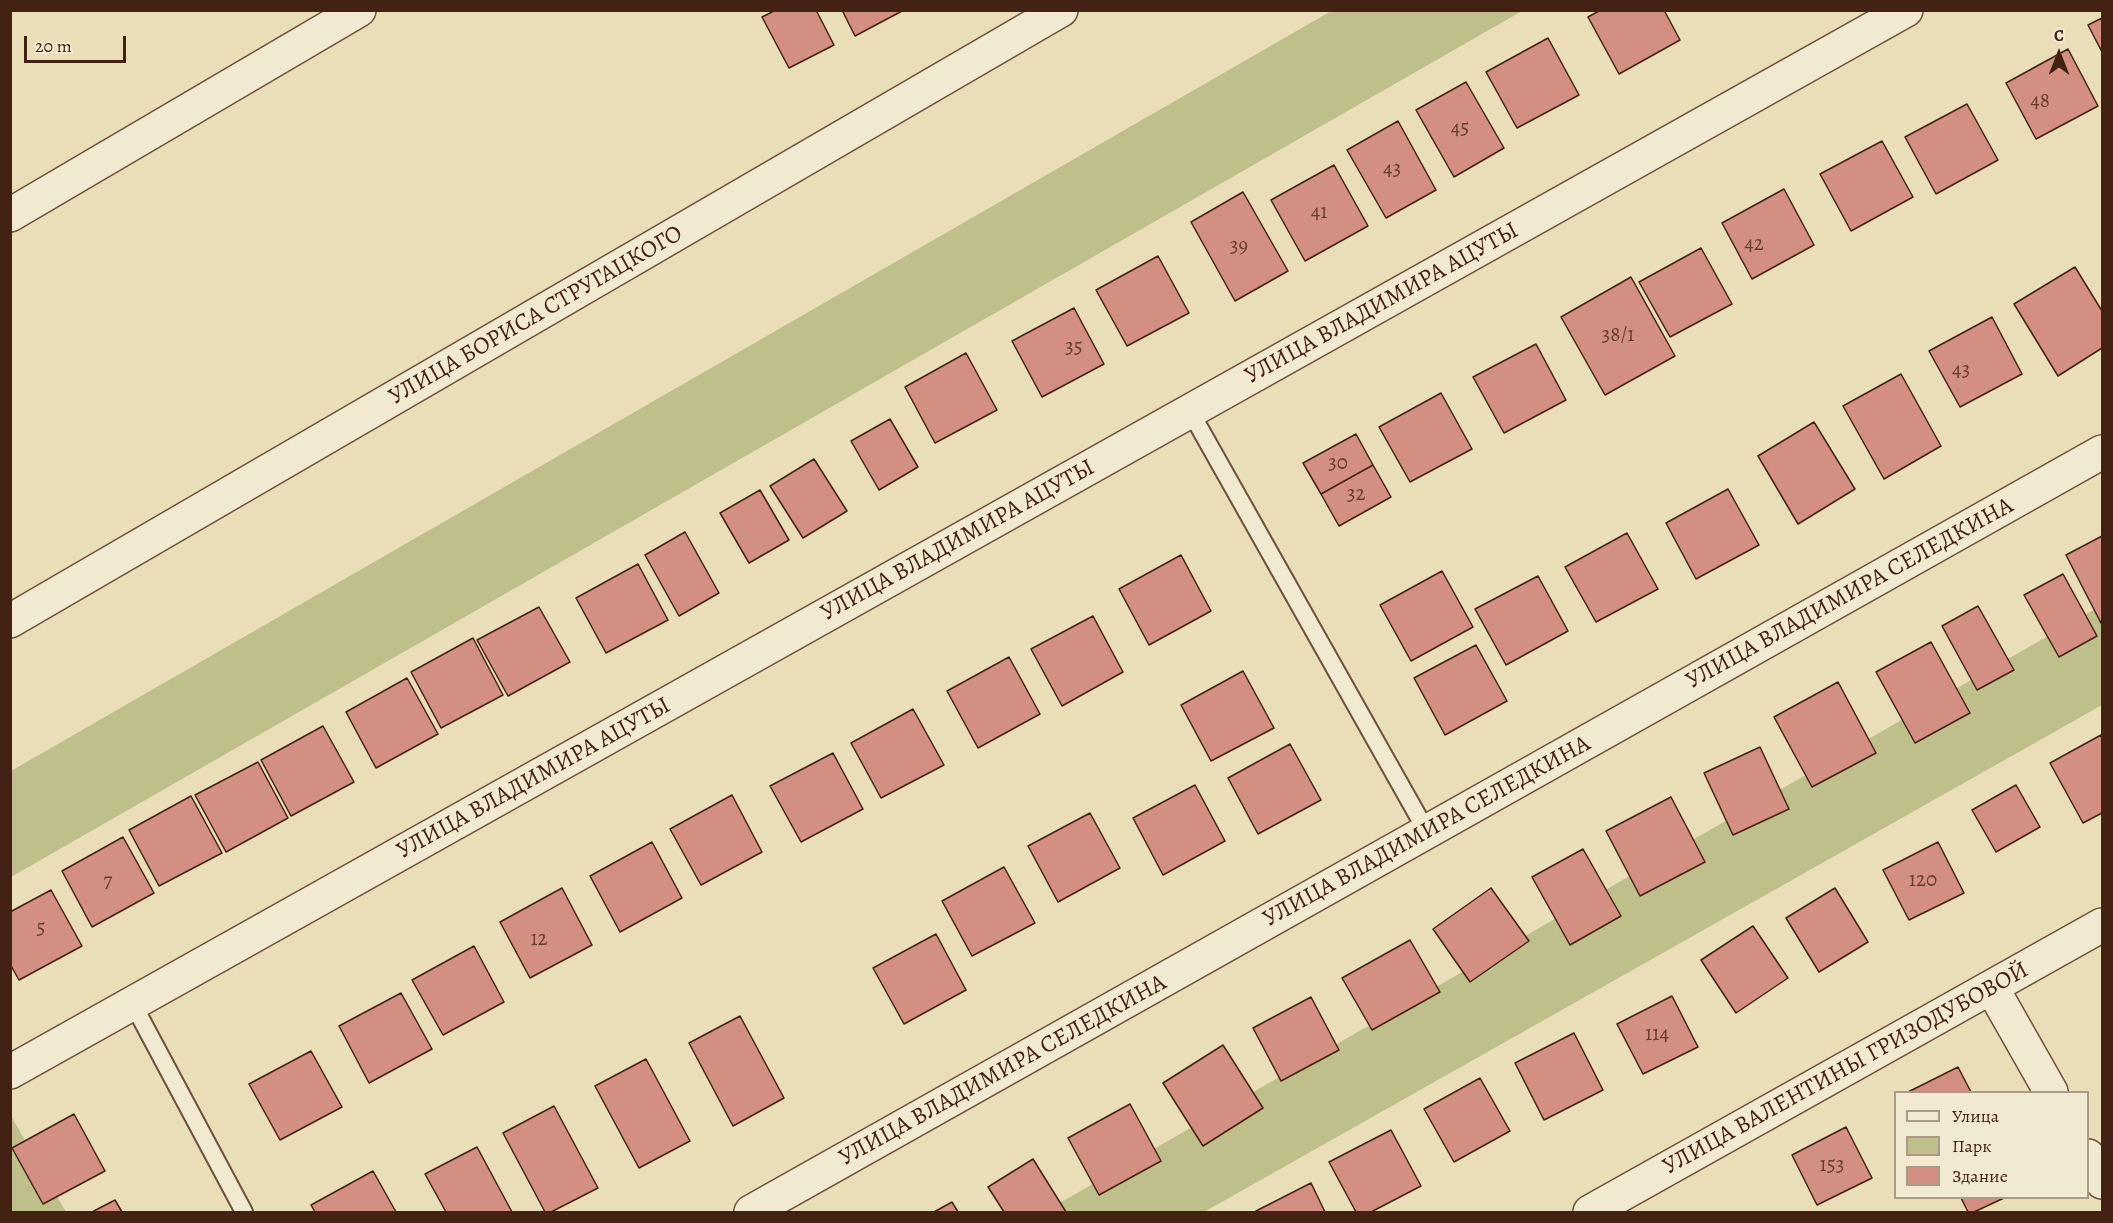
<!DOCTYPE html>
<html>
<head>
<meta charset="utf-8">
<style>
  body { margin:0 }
  #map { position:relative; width:2113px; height:1223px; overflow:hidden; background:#e9deb8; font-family:Alegreya,serif }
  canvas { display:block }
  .frame { position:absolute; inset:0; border:12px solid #432213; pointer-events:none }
  .legend { position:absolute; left:1894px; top:1091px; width:195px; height:108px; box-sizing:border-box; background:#f1ead1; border:2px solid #ab9a85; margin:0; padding:8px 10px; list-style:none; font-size:18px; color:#432213 }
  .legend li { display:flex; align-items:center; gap:12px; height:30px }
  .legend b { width:30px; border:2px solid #ab9a85 }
  .north { position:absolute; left:2029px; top:24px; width:60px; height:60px; -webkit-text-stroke:4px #f1ead1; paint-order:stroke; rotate:0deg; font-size:16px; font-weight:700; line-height:24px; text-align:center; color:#432213 }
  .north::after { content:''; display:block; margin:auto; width:21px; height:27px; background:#432213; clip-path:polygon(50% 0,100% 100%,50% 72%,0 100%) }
  .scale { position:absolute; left:24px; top:36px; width:102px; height:27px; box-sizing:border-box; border:3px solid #432213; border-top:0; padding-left:8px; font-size:18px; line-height:21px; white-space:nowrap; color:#432213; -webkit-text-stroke:4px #f1ead1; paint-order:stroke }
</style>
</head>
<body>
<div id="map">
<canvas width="2113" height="1223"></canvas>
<div class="frame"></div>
<ul class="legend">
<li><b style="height:8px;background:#f1ead1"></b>Улица</li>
<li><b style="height:16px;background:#bebf8a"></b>Парк</li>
<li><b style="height:16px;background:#d38f82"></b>Здание</li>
</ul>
<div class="north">С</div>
<div class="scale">20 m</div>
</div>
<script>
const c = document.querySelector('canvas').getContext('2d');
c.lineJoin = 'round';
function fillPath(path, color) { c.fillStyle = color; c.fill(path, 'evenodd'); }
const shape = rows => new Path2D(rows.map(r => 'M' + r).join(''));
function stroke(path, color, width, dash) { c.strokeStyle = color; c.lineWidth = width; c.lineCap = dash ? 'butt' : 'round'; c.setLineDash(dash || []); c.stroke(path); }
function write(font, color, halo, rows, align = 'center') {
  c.font = font + ' Alegreya,serif'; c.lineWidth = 4.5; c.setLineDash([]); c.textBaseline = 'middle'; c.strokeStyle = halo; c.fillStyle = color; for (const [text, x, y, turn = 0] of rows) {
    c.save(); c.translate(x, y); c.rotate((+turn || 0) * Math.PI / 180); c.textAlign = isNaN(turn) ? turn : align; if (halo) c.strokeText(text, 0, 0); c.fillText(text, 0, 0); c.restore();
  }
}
fillPath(shape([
  [1333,10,1522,11,11,877,11,771],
  [2102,605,2102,705,1204,1212,1044,1212],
  [11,1116,66,1212,11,1212]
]), '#bebf8a');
const building = shape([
  [776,10,816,10,834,45,789,68,762,17,776,10],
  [842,10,904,10,855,36,842,10],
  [1601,10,1664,10,1680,40,1619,74,1588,17,1601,10],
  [2102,18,2102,52,2088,25,2102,18],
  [1548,38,1579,95,1517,128,1486,72,1548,38],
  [2068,49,2098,106,2036,139,2006,83,2068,49],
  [1466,82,1504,148,1454,177,1416,110,1466,82],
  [1967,104,1998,160,1936,194,1905,137,1967,104],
  [1398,121,1436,190,1386,218,1347,150,1398,121],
  [1882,141,1913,197,1851,231,1820,174,1882,141],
  [1334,165,1368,226,1305,261,1271,200,1334,165],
  [1784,189,1814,245,1752,279,1722,223,1784,189],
  [1243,192,1288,271,1235,301,1191,222,1243,192],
  [1701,248,1732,304,1670,337,1639,282,1701,248],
  [1158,256,1189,313,1127,346,1096,290,1158,256],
  [2075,267,2102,311,2102,348,2058,376,2014,304,2075,267],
  [1631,277,1675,356,1605,395,1561,317,1631,277],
  [1074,308,1104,364,1042,397,1012,341,1074,308],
  [1992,317,2022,374,1960,407,1929,351,1992,317],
  [1536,344,1566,400,1504,433,1473,377,1536,344],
  [966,353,997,410,935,443,905,387,966,353],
  [1901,374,1941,446,1884,479,1843,406,1901,374],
  [1441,393,1472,449,1410,482,1379,427,1441,393],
  [890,419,918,467,879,490,851,441,890,419],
  [1814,422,1855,489,1798,524,1758,456,1814,422],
  [1356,434,1373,465,1321,494,1303,463,1356,434],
  [814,459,847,511,803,538,770,486,814,459],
  [1373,465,1391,497,1339,526,1321,494,1373,465],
  [1728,489,1759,545,1696,579,1666,523,1728,489],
  [760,490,789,540,749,563,720,513,760,490],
  [685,532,719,593,679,616,645,555,685,532],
  [1627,533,1658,589,1596,622,1565,567,1627,533],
  [2102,536,2102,625,2066,555,2102,536],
  [1181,555,1211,611,1149,645,1119,589,1181,555],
  [638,564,668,620,606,653,576,598,638,564],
  [1442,571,1473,627,1411,661,1380,605,1442,571],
  [2063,574,2097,636,2059,657,2024,595,2063,574],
  [1538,576,1568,631,1506,665,1475,609,1538,576],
  [1978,606,2014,670,1977,690,1942,626,1978,606],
  [539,607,570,662,508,696,477,640,539,607],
  [1093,616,1123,672,1062,706,1031,649,1093,616],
  [473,638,503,695,441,728,411,672,473,638],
  [1931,642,1970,713,1915,743,1876,672,1931,642],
  [1476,645,1507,701,1445,735,1414,678,1476,645],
  [1009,657,1040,714,978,748,947,691,1009,657],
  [1243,671,1274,728,1211,761,1181,705,1243,671],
  [407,678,438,734,376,768,346,712,407,678],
  [1838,682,1876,753,1812,787,1774,717,1838,682],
  [913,709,944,765,881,798,851,743,913,709],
  [323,726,354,782,291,816,261,760,323,726],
  [2101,735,2102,739,2102,813,2083,823,2050,763,2101,735],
  [1290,744,1321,800,1258,834,1228,778,1290,744],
  [1760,747,1789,809,1733,835,1704,773,1760,747],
  [833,753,863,809,801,842,770,786,833,753],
  [258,762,288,818,226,852,195,795,258,762],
  [1195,785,1225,841,1163,875,1133,818,1195,785],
  [2016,785,2040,827,1996,852,1972,810,2016,785],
  [732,795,762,852,701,885,670,829,732,795],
  [191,796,222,853,159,886,129,830,191,796],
  [1671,797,1705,862,1640,896,1606,831,1671,797],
  [1090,813,1120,868,1058,902,1028,846,1090,813],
  [123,837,154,893,92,927,62,871,123,837],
  [652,842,682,898,620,932,590,876,652,842],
  [1938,842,1964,893,1909,920,1883,870,1938,842],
  [1583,849,1621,916,1570,945,1532,877,1583,849],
  [1004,867,1035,923,972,956,942,901,1004,867],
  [562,888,592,945,530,978,500,922,562,888],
  [1491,888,1529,941,1470,982,1433,929,1491,888],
  [1835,888,1868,942,1819,972,1786,918,1835,888],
  [51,890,82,946,19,980,10,964,10,912,51,890],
  [1753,926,1788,978,1736,1013,1701,960,1753,926],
  [936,934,966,990,904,1024,873,968,936,934],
  [1410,940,1440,992,1372,1030,1342,978,1410,940],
  [474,946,504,1002,443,1035,412,980,474,946],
  [401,993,432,1049,369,1083,339,1026,401,993],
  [1672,996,1698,1047,1643,1074,1617,1024,1672,996],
  [1311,997,1339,1050,1281,1081,1253,1028,1311,997],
  [740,1016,784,1098,733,1126,689,1043,740,1016],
  [1574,1033,1603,1090,1544,1120,1515,1063,1574,1033],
  [1223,1045,1263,1108,1203,1146,1163,1083,1223,1045],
  [311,1051,342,1107,280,1140,249,1084,311,1051],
  [646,1059,690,1141,639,1168,595,1086,646,1059],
  [1958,1067,1971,1092,1908,1092,1958,1067],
  [1480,1078,1510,1131,1454,1162,1424,1109,1480,1078],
  [1130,1104,1161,1161,1099,1195,1068,1138,1130,1104],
  [554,1106,598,1188,551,1212,545,1212,503,1133,554,1106],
  [74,1114,105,1171,43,1204,12,1148,74,1114],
  [1846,1127,1872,1178,1817,1205,1792,1155,1846,1127],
  [1391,1130,1421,1186,1371,1212,1356,1212,1329,1162,1391,1130],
  [477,1147,512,1212,446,1212,425,1174,477,1147],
  [1033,1159,1066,1212,1004,1212,988,1187,1033,1159],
  [373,1171,396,1212,315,1212,311,1205,373,1171],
  [1311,1183,1325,1212,1256,1212,1256,1211,1311,1183],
  [1961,1198,2004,1198,1974,1212,1968,1212,1961,1198],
  [115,1200,122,1212,92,1212,115,1200],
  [952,1202,958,1212,934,1212,952,1202]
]);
fillPath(building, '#d38f82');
stroke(building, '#432213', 1.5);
const lane = shape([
  [1190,411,1427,832],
  [133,1004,244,1212]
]);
const street = shape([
  [10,215,359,10],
  [10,621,1061,10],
  [1992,988,2051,1092],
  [10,1072,1906,10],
  [2088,1156,2102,1182],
  [751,1212,2102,452],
  [1590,1212,2102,925]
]);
stroke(lane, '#6c513c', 20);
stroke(street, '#6c513c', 36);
stroke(lane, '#f1ead1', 16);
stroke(street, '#f1ead1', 33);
write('21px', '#673d2f', null, [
  ["48",2040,102],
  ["45",1460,129],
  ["43",1392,170],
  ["41",1319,213],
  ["42",1754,245],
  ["39",1239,247],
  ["38/1",1618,336],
  ["35",1074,348],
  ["43",1961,371],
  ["30",1338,464],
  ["32",1356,495],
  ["120",1923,881],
  ["7",108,882],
  ["5",41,929],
  ["12",539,940],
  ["114",1657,1035],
  ["153",1832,1166]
]);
write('24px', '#432213', '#f1ead1', [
  ["УЛИЦА ВЛАДИМИРА АЦУТЫ",1382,304,-29],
  ["УЛИЦА БОРИСА СТРУГАЦКОГО",536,316,-30],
  ["УЛИЦА ВЛАДИМИРА АЦУТЫ",958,541,-29],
  ["УЛИЦА ВЛАДИМИРА СЕЛЕДКИНА",1850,594,-29],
  ["УЛИЦА ВЛАДИМИРА АЦУТЫ",534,779,-29],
  ["УЛИЦА ВЛАДИМИРА СЕЛЕДКИНА",1427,832,-29],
  ["УЛИЦА ВАЛЕНТИНЫ ГРИЗОДУБОВОЙ",1846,1069,-29],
  ["УЛИЦА ВЛАДИМИРА СЕЛЕДКИНА",1003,1071,-29]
]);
</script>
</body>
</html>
